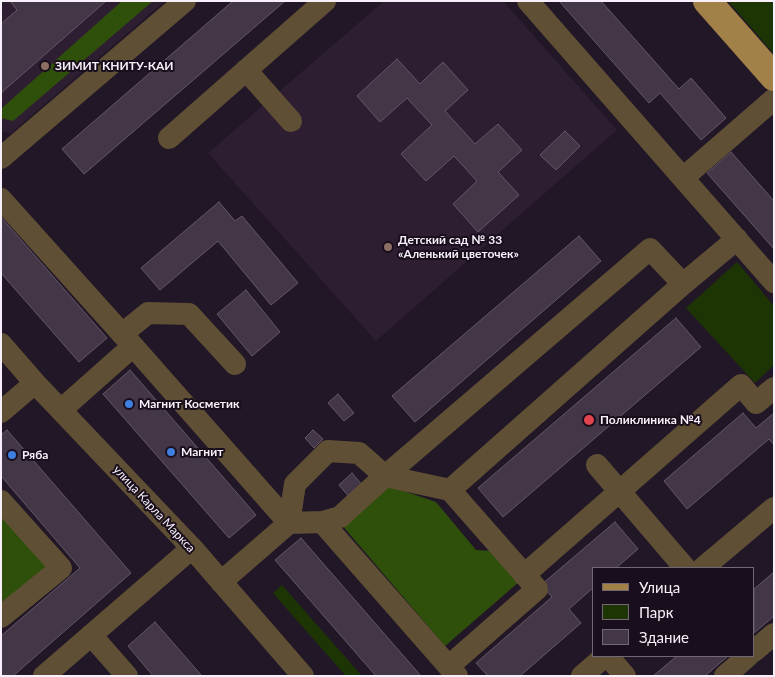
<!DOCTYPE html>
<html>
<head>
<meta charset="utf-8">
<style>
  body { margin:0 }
  #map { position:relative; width:775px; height:677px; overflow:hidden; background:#221726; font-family:Lato,sans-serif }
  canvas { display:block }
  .frame { position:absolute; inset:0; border:2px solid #f7f0fa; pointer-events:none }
  .legend { position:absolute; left:592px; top:567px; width:162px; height:90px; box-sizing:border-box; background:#190e1c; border:1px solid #726875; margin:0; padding:6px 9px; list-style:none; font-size:15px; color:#f7f0fa }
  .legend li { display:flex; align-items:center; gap:10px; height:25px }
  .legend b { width:25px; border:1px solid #726875 }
</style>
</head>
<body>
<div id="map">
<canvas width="775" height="677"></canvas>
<div class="frame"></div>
<ul class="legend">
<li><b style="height:6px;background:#a28148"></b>Улица</li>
<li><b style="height:14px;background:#1d3504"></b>Парк</li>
<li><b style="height:14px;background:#433646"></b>Здание</li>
</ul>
</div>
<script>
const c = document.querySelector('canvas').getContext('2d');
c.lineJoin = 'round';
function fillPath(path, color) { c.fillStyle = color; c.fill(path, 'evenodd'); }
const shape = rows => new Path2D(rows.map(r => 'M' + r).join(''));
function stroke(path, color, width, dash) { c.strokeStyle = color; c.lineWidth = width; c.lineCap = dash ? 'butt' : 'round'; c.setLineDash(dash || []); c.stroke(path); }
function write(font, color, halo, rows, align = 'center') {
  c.font = font + ' Lato,sans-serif'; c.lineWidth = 4; c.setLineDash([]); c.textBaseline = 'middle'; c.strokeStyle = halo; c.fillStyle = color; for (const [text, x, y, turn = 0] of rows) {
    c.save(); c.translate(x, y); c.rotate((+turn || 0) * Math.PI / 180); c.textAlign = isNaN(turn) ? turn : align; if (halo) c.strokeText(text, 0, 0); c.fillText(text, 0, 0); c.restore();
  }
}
fillPath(shape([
  [1,1,165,1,11,133,1,131],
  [384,1,503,1,617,130,376,341,208,153]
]), '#2d1e31');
fillPath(shape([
  [728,1,774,1,774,54],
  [737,262,774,306,774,365,755,383,686,308],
  [282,585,362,676,346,676,273,593]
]), '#1d3504');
fillPath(shape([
  [122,1,153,1,13,121,1,118,1,109],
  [386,485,436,502,476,550,494,551,520,581,445,646,341,524],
  [1,513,54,567,1,610]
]), '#2f500b');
const building = shape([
  [10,1,106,1,1,93,1,24,17,10,10,1],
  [233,1,285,1,84,174,62,149,233,1],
  [559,1,601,1,679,89,691,78,726,118,701,140,660,93,649,103,559,1],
  [397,59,420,84,443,62,468,90,445,111,475,144,498,124,522,150,498,172,519,195,478,232,453,204,477,181,454,156,426,181,401,154,432,125,407,98,380,122,357,96,397,59],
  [565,131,580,146,556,170,540,155,565,131],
  [731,152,774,201,774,249,707,173,731,152],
  [219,202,235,221,242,216,298,283,271,305,218,241,160,290,141,268,219,202],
  [1,217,107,338,79,362,1,273,1,217],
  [579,236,601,261,415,422,392,396,579,236],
  [246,290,280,332,252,356,217,314,246,290],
  [676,318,701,347,503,517,478,488,676,318],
  [130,370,256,515,229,538,103,394,130,370],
  [338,394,354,413,344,421,328,403,338,394],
  [743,413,756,428,774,413,774,445,769,439,687,509,664,481,743,413],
  [7,430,131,573,13,676,1,676,1,636,80,568,1,476,1,435,7,430],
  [313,430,323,439,314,448,305,438,313,430],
  [352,473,363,486,350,498,339,485,352,473],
  [615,522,638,549,616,568,594,568,594,587,569,609,581,623,520,676,488,676,476,663,552,597,541,585,615,522],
  [301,538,421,676,376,676,275,560,301,538],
  [774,572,774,616,754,633,754,589,774,572],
  [155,622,202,676,153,676,128,646,155,622],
  [677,656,728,656,705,676,653,676,677,656]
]);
fillPath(building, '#433646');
stroke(building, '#655768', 1);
stroke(shape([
  [528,1,774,282],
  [246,70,291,121],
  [169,138,325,1],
  [1,158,185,1],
  [683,178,774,99],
  [1,199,133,346,289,523],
  [122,334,148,313,189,314,235,364],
  [1,344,35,383,192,548,303,676],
  [61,410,133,346],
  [1,412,35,383],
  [597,465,685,568],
  [450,490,683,284,737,239],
  [1,501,61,568,1,617],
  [322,522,457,676],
  [289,523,322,522,340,517,385,476,650,249,683,284],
  [703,568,774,508],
  [524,575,741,385,756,403,774,388],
  [221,582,289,523,295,484,328,451,359,453,385,476,450,490,537,589,449,666],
  [91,635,127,676],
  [754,651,774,634],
  [608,656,625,676],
  [44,676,192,548],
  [582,676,605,656],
  [725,676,748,656]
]), '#5f4f34', 22);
stroke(shape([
  [707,1,774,77]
]), '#a28148', 28);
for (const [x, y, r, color] of [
  [45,66,5,"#8d6e63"],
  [388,247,5,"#8d6e63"],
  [129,404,5,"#3f7fe0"],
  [589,420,6,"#e0444e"],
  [171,452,5,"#3f7fe0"],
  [12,455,5,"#3f7fe0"]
]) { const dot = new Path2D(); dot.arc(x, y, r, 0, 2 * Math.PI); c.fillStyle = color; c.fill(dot); stroke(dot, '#190e1c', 2); }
write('bold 12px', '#f7f0fa', '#190e1c', [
  ["ЗИМИТ КНИТУ-КАИ",55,66],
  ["Детский сад № 33",398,240],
  ["«Аленький цветочек»",398,254],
  ["Магнит Косметик",139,404],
  ["Поликлиника №4",600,420],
  ["Магнит",181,452],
  ["Ряба",22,455]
], 'left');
write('12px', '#f7f0fa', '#190e1c', [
  ["улица Карла Маркса",154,509,47]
]);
</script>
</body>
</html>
